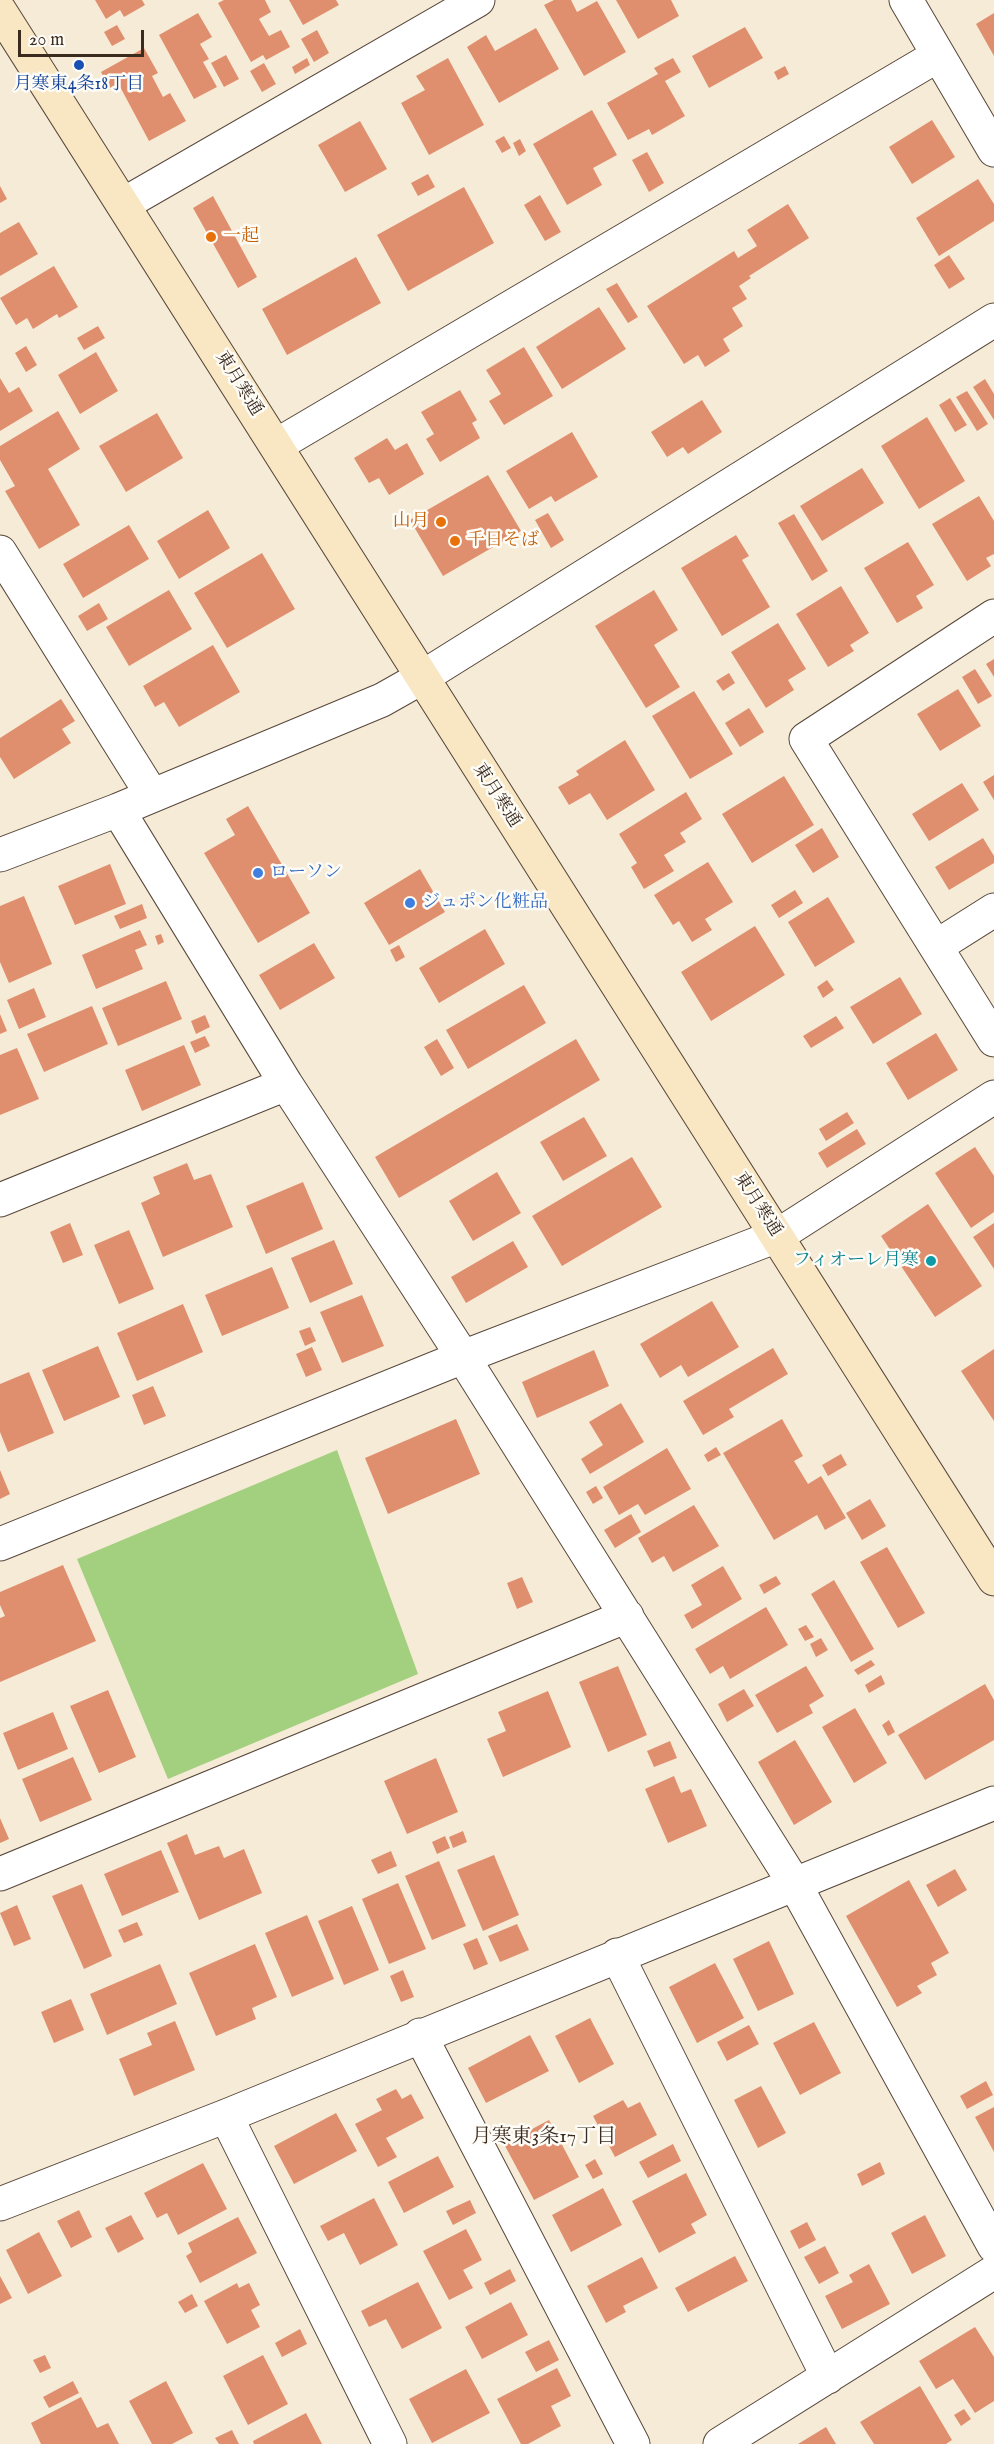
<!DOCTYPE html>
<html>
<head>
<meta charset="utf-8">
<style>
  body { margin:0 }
  #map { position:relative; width:994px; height:2444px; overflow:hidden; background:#f6ebd7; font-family:"IM FELL English",serif }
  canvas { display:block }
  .scale { position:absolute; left:18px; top:30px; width:126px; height:27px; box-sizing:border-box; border:3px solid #3b2a1e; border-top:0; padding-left:8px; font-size:18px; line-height:21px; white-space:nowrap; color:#3b2a1e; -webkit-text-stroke:4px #fdfcf7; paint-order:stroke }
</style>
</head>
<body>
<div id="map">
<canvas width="994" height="2444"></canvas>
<div class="scale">20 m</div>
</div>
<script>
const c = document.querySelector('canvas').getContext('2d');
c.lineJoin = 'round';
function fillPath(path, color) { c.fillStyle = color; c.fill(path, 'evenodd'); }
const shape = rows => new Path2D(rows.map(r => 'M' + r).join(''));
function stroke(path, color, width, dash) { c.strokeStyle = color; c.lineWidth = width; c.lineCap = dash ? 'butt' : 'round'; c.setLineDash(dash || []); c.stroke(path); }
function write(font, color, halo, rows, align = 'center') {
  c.font = font + ' "IM FELL English","Noto Serif JP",serif'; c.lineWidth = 5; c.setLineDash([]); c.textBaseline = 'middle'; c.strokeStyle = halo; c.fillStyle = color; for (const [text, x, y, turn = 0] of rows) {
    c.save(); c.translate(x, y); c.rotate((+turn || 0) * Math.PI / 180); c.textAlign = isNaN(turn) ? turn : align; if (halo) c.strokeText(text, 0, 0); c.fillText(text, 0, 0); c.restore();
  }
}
fillPath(shape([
  [337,1450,418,1674,168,1779,77,1559]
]), '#a3d07e');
fillPath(shape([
  [95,0,142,0,145,5,124,17,120,10,106,19],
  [224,0,265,0,271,12,259,19,269,36,281,30,290,47,266,60,263,55,251,62,218,3],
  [289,0,336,0,339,5,303,25],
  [554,0,571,0,577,12,597,1,626,52,584,76,544,5],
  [616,0,671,0,679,16,638,39],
  [198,13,212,37,200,44,209,59,203,62,217,87,194,99,159,35],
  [994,13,994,56,976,24],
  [117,25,125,39,112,46,104,32],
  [745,27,763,58,709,88,692,56],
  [536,28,559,69,499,103,467,47,486,35,495,51],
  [317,30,329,53,314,62,301,39],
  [144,48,158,73,152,76,163,97,170,93,186,121,149,141,118,83,110,88,101,72],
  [226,55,239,79,224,87,211,63],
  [307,58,310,65,295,74,292,67],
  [448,58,484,125,429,155,401,103,425,90,416,76],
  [673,58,681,72,665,81,685,116,652,135,649,129,628,140,607,103,658,74,654,68],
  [264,63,276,84,262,92,250,71],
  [785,66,789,74,778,80,774,72],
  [592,110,617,155,593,168,602,185,567,205,533,144],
  [932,120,955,157,912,184,889,147],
  [360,121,387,169,345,192,318,145],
  [504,136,511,148,502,153,495,141],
  [520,139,526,151,519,156,513,143],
  [647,152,664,183,649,192,632,160],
  [428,174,435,187,418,196,411,183],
  [978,179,994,204,994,221,939,256,916,218],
  [0,186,7,199,0,203],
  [464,187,494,243,408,291,377,235],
  [540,195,561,232,545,241,524,205],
  [213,196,257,277,238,288,193,208],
  [788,204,809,238,749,276,751,278,739,286,747,299,732,308,743,326,723,339,730,351,705,367,698,355,684,364,647,306,734,251,738,258,757,246,747,230],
  [19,222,38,254,0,276,0,233],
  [949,255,965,279,949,289,934,265],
  [356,257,381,303,287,355,262,309],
  [54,266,78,307,59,318,57,314,33,329,27,318,16,325,0,298],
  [617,283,638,317,628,323,606,289],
  [599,307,626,349,562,389,536,347],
  [98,326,105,338,84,350,77,338],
  [26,346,37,365,26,372,15,353],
  [524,347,553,396,504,425,489,401,501,394,486,370],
  [96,352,118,391,80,414,58,375],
  [0,378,9,393,19,387,33,411,0,431],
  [985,379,994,394,994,420,973,387],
  [460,390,477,420,472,423,480,438,440,462,426,439,434,434,421,412],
  [967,391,988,424,977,431,956,397],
  [950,398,967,425,955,432,939,405],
  [702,400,722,432,688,454,683,447,667,457,651,432],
  [58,411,80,449,48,469,80,525,39,549,5,491,15,486,0,460,0,446],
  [157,413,183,458,126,492,99,446],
  [927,417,965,481,919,509,881,446],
  [572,432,598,477,555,502,551,496,529,509,506,471],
  [387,438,395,450,407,443,424,474,389,495,379,478,369,483,354,458],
  [862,468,884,503,822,541,800,506],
  [488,475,521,531,443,576,410,520],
  [979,496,994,521,994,554,986,558,991,566,967,581,932,524],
  [208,510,230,548,179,579,157,541],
  [548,513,564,540,551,548,535,520],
  [794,514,828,571,812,581,778,523],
  [129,525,149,559,83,598,63,564],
  [736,535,749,556,742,560,770,607,722,636,681,568],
  [908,542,934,585,916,596,923,608,897,623,864,568],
  [262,553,295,609,227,648,194,593],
  [841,586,869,633,850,645,854,651,828,667,796,614],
  [169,590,192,629,129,666,106,627],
  [654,590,678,630,654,645,680,687,646,708,595,626],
  [99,603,108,619,87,631,78,616],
  [778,623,806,669,788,680,794,690,766,708,731,652],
  [213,645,240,692,179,727,164,702,155,707,143,686],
  [994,659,994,677,986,664],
  [975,669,992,696,978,704,962,677],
  [729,673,735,683,723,691,716,681],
  [958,689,981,726,940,751,917,714],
  [694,691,733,754,690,779,652,716],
  [61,699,75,721,62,729,71,743,14,779,0,757,0,738],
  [749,708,764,732,740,747,725,723],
  [625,740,655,790,607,820,590,793,569,805,558,787,579,775,576,771],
  [994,775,994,800,983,782],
  [784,776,814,825,752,863,722,814],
  [962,783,979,810,929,841,912,814],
  [686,792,702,819,680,833,686,842,664,855,674,871,644,889,631,867,637,863,619,834],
  [248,806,310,913,258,943,204,853,235,835,226,819],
  [822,828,839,857,813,873,795,845],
  [983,838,994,856,994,863,949,890,935,867],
  [708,862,733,902,705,919,712,930,692,942,679,921,673,925,654,895],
  [110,864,126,904,75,925,58,886],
  [420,869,445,912,389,945,364,903],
  [795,890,803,903,779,918,771,905],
  [24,896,52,964,9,983,0,962,0,906],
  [828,897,855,942,815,967,788,922],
  [142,904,147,918,120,929,114,916],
  [755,926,785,975,711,1021,681,972],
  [485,929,505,964,439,1003,419,968],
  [140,930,147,945,135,950,143,969,96,989,82,955],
  [161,934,164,942,158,945,155,936],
  [314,943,335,978,280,1010,259,975],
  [399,945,405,957,396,962,390,950],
  [900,977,922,1014,873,1044,850,1007],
  [827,980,834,990,823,998,817,987],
  [166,981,182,1019,118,1046,102,1008],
  [524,985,546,1023,468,1069,446,1030],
  [34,988,46,1017,19,1029,7,1000],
  [92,1006,108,1044,44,1072,27,1034],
  [0,1014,7,1031,0,1034],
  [205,1015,210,1027,196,1034,191,1021],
  [836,1016,844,1028,811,1048,803,1036],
  [936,1033,958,1070,908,1100,886,1063],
  [205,1036,210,1046,195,1053,190,1042],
  [437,1039,454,1068,441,1076,424,1047],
  [576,1039,600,1080,399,1198,375,1157],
  [184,1045,201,1085,142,1111,125,1070],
  [17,1048,39,1099,0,1115,0,1055],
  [847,1112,854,1123,826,1141,819,1129],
  [584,1117,607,1156,563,1181,540,1142],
  [857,1129,866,1144,827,1168,818,1153],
  [975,1147,994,1176,994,1212,971,1228,935,1173],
  [632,1157,662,1207,562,1266,532,1216],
  [187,1163,194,1180,211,1174,233,1227,163,1257,141,1203,160,1194,153,1177],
  [497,1172,521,1213,473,1241,449,1201],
  [303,1182,323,1229,266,1254,246,1206],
  [928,1204,982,1286,935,1317,881,1236],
  [70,1223,83,1255,63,1263,50,1232],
  [994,1223,994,1269,973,1237],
  [129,1230,154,1289,119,1304,94,1245],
  [334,1240,353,1284,310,1303,291,1258],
  [513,1241,528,1267,466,1303,451,1277],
  [272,1267,289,1308,222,1336,205,1295],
  [362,1295,384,1346,342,1363,320,1312],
  [712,1301,739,1347,688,1377,681,1365,660,1378,640,1344],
  [183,1304,203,1352,137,1381,117,1333],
  [310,1327,316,1341,305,1346,299,1331],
  [98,1346,120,1397,64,1421,42,1370],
  [312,1347,322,1370,306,1377,296,1354],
  [773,1348,788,1374,729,1409,734,1417,703,1435,683,1401],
  [994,1349,994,1421,961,1371],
  [594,1350,609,1386,537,1418,522,1382],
  [29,1372,54,1433,8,1452,0,1432,0,1384],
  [153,1386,166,1416,144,1425,132,1395],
  [621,1403,644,1442,590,1474,581,1459,603,1445,589,1422],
  [456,1419,480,1474,388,1514,365,1458],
  [782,1419,803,1456,794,1461,808,1484,821,1476,846,1518,825,1530,817,1515,774,1540,723,1453],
  [716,1447,721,1455,708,1462,704,1455],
  [667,1448,691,1489,645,1515,638,1504,619,1515,603,1487],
  [841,1454,847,1465,828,1476,822,1465],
  [0,1470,10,1494,0,1499],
  [596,1486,603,1498,593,1504,586,1492],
  [870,1499,886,1526,862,1540,846,1513],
  [694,1505,719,1546,673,1572,664,1556,652,1563,638,1538],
  [631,1514,641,1532,615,1548,604,1530],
  [887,1547,925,1613,898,1628,860,1562],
  [63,1565,96,1641,0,1682,0,1618,5,1616,0,1605,0,1592],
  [723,1566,742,1599,692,1629,684,1615,702,1605,691,1585],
  [776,1576,781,1584,764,1594,759,1585],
  [522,1577,533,1602,517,1609,507,1583],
  [834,1580,874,1649,851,1662,811,1594],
  [766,1607,788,1645,730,1679,723,1666,710,1674,695,1649],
  [806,1625,814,1637,805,1641,798,1629],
  [821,1638,828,1650,816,1657,810,1644],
  [871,1660,875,1665,858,1675,854,1670],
  [618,1666,647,1735,608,1752,579,1682],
  [806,1666,824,1696,809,1705,813,1713,777,1733,755,1695],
  [881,1675,885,1684,869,1693,865,1685],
  [985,1684,994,1700,994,1740,925,1780,898,1735],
  [744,1689,754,1706,727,1722,718,1704],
  [108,1690,136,1757,99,1773,70,1706],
  [548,1691,571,1747,503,1777,487,1739,506,1731,498,1712],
  [855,1708,887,1763,854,1783,822,1727],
  [53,1712,68,1749,18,1770,3,1733],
  [889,1720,895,1732,888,1736,882,1725],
  [795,1740,832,1802,794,1825,758,1762],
  [670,1741,677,1758,654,1767,647,1751],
  [73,1757,92,1800,40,1822,22,1779],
  [436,1758,458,1812,407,1834,384,1781],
  [674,1776,681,1793,691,1789,707,1826,668,1843,645,1789],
  [0,1818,9,1839,0,1843],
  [463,1831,467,1842,453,1848,449,1837],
  [187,1834,195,1855,219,1846,224,1858,244,1849,262,1893,199,1920,167,1843],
  [445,1836,450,1848,437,1854,432,1842],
  [161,1850,179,1892,122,1916,104,1874],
  [391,1851,397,1866,378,1874,371,1860],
  [494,1855,519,1915,483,1931,457,1870],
  [439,1861,466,1926,432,1940,405,1876],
  [955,1869,967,1890,938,1907,926,1885],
  [909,1880,949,1953,931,1963,937,1975,917,1986,922,1993,897,2007,846,1916],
  [398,1883,426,1949,389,1964,362,1899],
  [82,1884,112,1956,84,1969,52,1896],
  [17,1905,31,1939,14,1946,0,1913],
  [352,1906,379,1970,344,1985,318,1921],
  [307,1915,334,1979,292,1997,265,1933],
  [137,1922,143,1935,124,1943,118,1930],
  [517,1924,529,1950,500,1962,488,1936],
  [477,1938,488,1964,474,1970,463,1944],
  [769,1941,794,1994,758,2011,733,1959],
  [255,1944,277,1997,252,2008,256,2019,216,2036,189,1973],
  [715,1963,744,2018,697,2043,669,1987],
  [160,1964,177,2004,107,2035,90,1994],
  [403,1970,414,1997,401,2002,390,1976],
  [71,1999,84,2030,54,2043,41,2012],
  [590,2018,614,2064,579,2083,555,2036],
  [175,2021,195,2070,134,2096,119,2059,152,2045,147,2033],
  [814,2022,841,2073,800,2095,773,2043],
  [749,2025,759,2044,727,2061,717,2042],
  [530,2035,549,2071,486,2103,468,2068],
  [986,2081,993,2095,967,2109,960,2096],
  [761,2086,786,2133,758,2148,734,2100],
  [396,2089,402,2099,411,2094,424,2118,386,2138,397,2157,378,2167,355,2124,382,2110,376,2099],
  [623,2100,628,2108,640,2102,657,2135,615,2157,593,2116],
  [994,2107,994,2152,975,2117],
  [336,2113,357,2151,294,2184,274,2146],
  [549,2120,579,2177,534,2200,504,2144],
  [673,2144,681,2161,648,2178,639,2162],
  [438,2156,454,2187,404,2213,388,2182],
  [595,2159,603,2174,593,2179,585,2165],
  [880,2162,885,2174,862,2186,857,2174],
  [203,2163,227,2209,178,2235,167,2213,157,2218,144,2193],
  [686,2173,707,2215,691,2224,696,2233,659,2253,632,2201],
  [603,2188,622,2225,571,2252,552,2215],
  [374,2198,398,2245,360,2265,344,2233,328,2241,320,2226],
  [470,2200,476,2213,453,2225,446,2211],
  [79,2210,92,2237,71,2248,57,2221],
  [131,2215,144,2239,118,2253,105,2228],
  [925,2215,946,2256,912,2274,891,2233],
  [238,2217,257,2253,200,2283,186,2256,192,2252,188,2243],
  [807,2222,816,2240,799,2249,790,2231],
  [466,2229,482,2260,463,2270,473,2288,449,2300,423,2251],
  [39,2232,62,2276,28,2294,6,2250],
  [825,2246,839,2273,819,2284,804,2257],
  [735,2256,748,2281,688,2312,675,2288],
  [642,2257,658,2288,623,2306,626,2312,606,2323,587,2286],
  [869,2264,890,2304,842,2329,825,2296,853,2282,849,2275],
  [510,2269,516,2281,490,2295,484,2283],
  [0,2276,12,2298,0,2304],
  [418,2282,442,2328,402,2349,386,2319,369,2327,361,2311],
  [237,2283,239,2288,249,2283,260,2305,251,2310,260,2327,227,2344,204,2301],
  [192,2294,198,2306,185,2313,178,2302],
  [511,2302,528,2335,482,2359,465,2327],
  [975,2327,994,2357,994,2401,975,2413,953,2379,936,2389,919,2361],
  [300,2329,307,2344,282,2357,275,2343],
  [549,2340,559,2360,536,2372,525,2352],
  [45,2355,51,2368,40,2373,33,2360],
  [263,2355,288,2404,248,2425,223,2376],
  [557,2368,571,2396,551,2406,561,2426,528,2444,521,2444,497,2399],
  [466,2369,490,2413,432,2443,409,2399],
  [73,2381,79,2393,49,2408,43,2397],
  [166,2381,193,2433,172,2444,152,2444,129,2401],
  [920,2386,952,2440,946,2444,874,2444,860,2422],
  [81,2397,97,2428,108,2423,119,2444,41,2444,31,2423],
  [964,2409,971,2419,961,2426,954,2415],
  [306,2413,322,2444,254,2444,253,2441],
  [826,2427,836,2444,798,2444],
  [232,2430,239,2444,219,2444,215,2438]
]), '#e08f6e');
const street = shape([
  [906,0,994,150],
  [124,204,478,0],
  [277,445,937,56],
  [0,552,152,795],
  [994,616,806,739,994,1040],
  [118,810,286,1084,463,1357,794,1883,994,2246],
  [0,855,118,810,382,700,421,678,994,320],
  [937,946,994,910],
  [0,1200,286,1084],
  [0,1544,463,1357,777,1236,994,1097],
  [0,1874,627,1616],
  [617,1955,828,2377],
  [420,2035,633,2444],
  [226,2116,390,2444],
  [0,2204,226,2116,994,1803],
  [720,2444,994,2272]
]);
const secondary = shape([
  [0,11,994,1579]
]);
stroke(street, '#57473a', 35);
stroke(secondary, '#57473a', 35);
stroke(street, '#fff', 33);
stroke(secondary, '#f9e7c3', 33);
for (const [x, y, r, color] of [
  [79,65,6,"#1a4fb4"],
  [211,237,6,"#e8710a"],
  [441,522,6,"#e8710a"],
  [455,541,6,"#e8710a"],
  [258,873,6,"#3f7fe0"],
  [410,903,6,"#3f7fe0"],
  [931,1261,6,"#0f9aa8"]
]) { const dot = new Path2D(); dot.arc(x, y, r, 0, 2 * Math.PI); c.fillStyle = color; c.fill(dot); stroke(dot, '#fdfcf7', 2); }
write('18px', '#164399', '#fdfcf7', [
  ["月寒東4条18丁目",79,85]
]);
write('18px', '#c56008', '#fdfcf7', [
  ["一起",223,237],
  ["山月",429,522,"right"],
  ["千日そば",467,541]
], 'left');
write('18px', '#3b2a1e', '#fdfcf7', [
  ["東月寒通",238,384,58],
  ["東月寒通",496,796,57],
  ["東月寒通",757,1205,57]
]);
write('18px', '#366cbe', '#fdfcf7', [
  ["ローソン",270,873],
  ["ジュポン化粧品",422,903]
], 'left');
write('18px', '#0d838f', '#fdfcf7', [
  ["フィオーレ月寒",919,1261]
], 'right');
write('20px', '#3b2a1e', '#fdfcf7', [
  ["月寒東3条17丁目",544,2138]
]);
</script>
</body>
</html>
